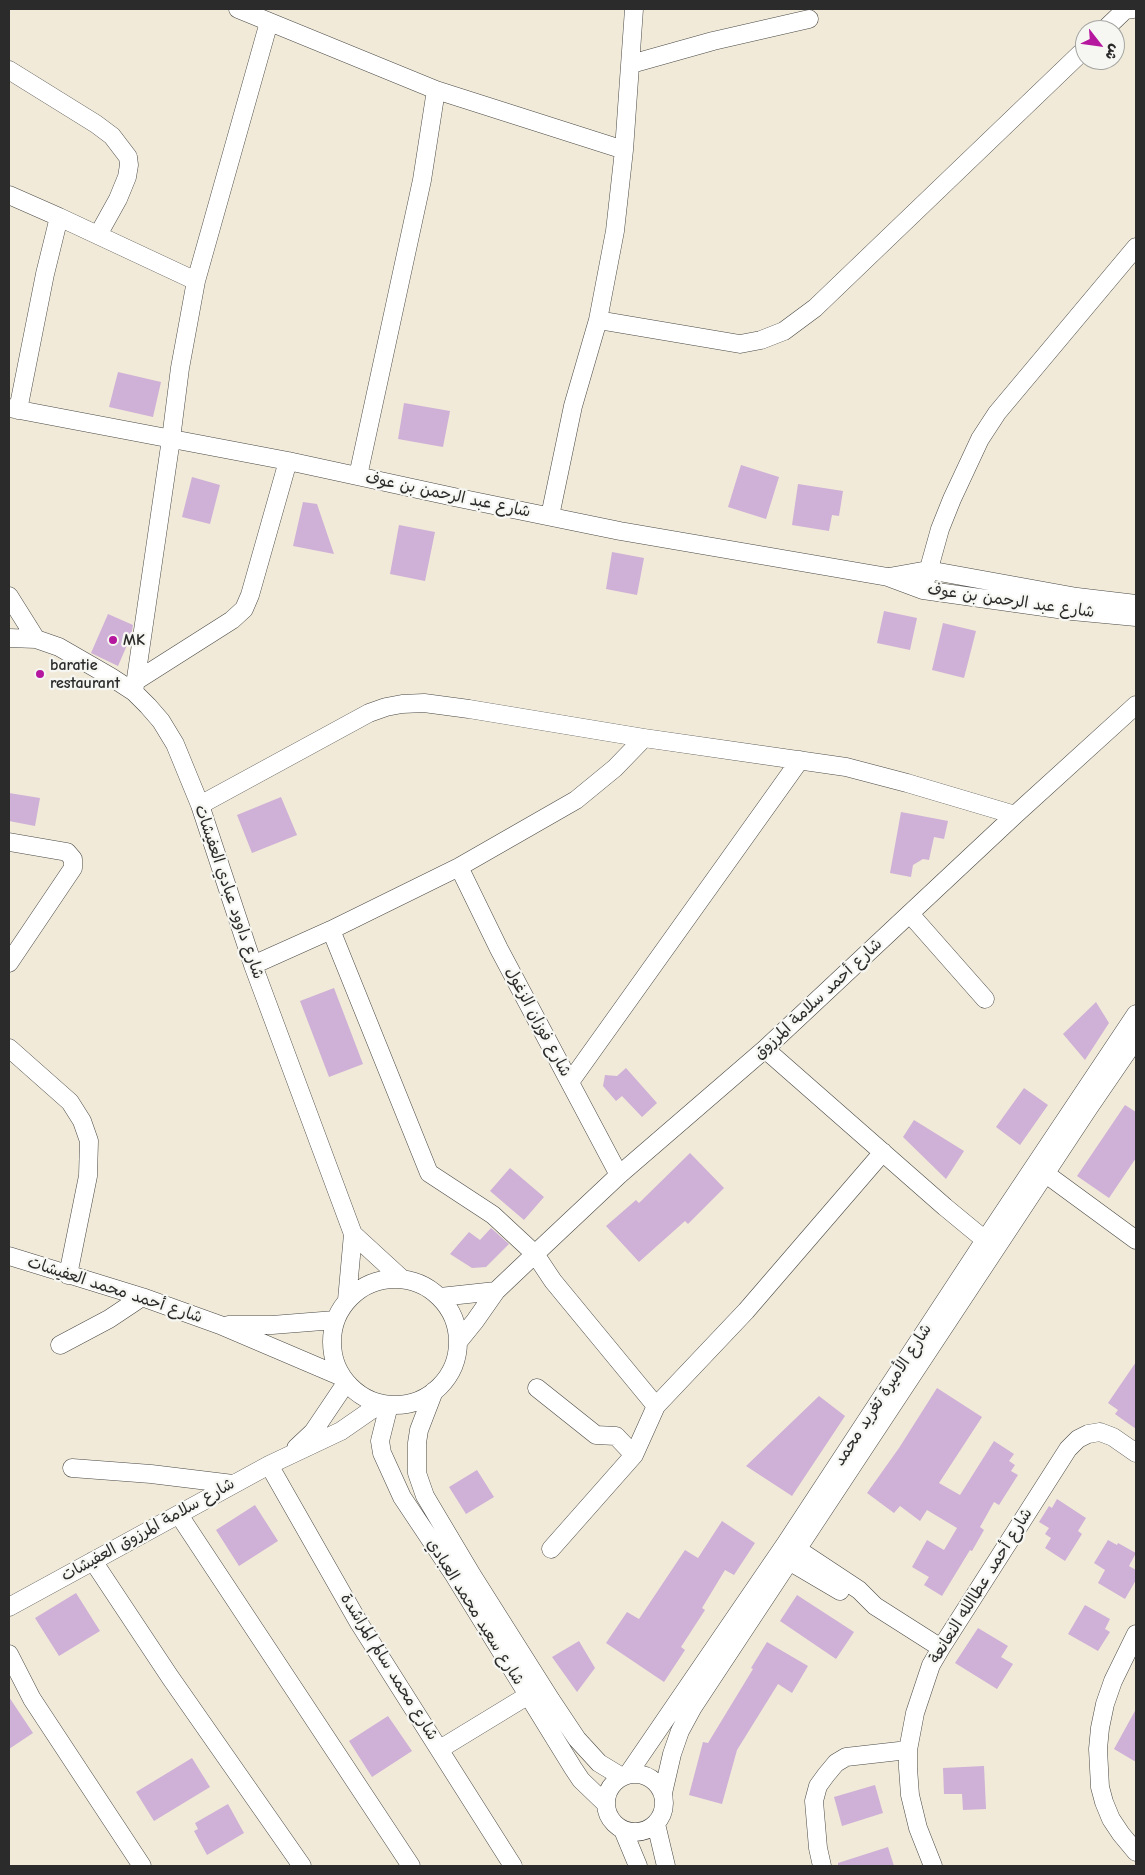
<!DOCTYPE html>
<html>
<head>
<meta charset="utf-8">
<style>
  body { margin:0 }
  #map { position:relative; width:1145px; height:1875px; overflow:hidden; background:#f1ead8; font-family:"Comic Neue","Playpen Sans Arabic",sans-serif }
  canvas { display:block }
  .frame { position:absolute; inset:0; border:10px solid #2b2b2b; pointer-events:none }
  .north { position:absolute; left:1075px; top:20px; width:50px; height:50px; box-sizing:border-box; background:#f6f6f2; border:1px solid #a5a5a2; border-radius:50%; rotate:120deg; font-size:14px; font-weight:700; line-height:20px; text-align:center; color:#2b2b2b }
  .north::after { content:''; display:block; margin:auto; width:18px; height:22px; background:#b5179e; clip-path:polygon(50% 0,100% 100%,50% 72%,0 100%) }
</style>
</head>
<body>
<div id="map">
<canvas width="1145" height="1875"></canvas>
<div class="frame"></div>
<div class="north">ش</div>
</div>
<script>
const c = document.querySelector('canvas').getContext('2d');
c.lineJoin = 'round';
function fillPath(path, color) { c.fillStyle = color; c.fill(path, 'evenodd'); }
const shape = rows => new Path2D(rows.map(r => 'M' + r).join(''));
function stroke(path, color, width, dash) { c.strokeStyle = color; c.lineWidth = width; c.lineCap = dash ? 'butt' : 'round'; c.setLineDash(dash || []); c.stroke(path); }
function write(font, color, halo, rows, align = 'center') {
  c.font = font + ' "Comic Neue","Playpen Sans Arabic",sans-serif'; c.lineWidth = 4.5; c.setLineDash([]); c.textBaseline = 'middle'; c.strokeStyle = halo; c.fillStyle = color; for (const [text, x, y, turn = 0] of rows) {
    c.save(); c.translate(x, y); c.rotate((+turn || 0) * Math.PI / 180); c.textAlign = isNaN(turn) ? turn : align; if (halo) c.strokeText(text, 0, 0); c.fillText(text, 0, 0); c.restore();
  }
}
fillPath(shape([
  [118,372,161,382,153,417,109,407],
  [404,403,450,411,443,447,398,439],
  [741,465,779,477,766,519,728,507],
  [192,477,220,485,210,524,182,517],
  [798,484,843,491,839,516,832,515,829,531,792,525],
  [303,502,317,504,334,554,293,546],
  [399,525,435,532,425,581,390,574],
  [612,552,644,558,637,595,606,589],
  [884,611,917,618,910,650,877,643],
  [108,614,133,625,131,636,118,666,91,653],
  [943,623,976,631,964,678,932,670],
  [9,793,40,798,35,826,9,821],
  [281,797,297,835,252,853,237,815],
  [901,812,948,821,944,839,934,837,929,860,923,859,913,865,911,877,890,873],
  [334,988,363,1064,329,1077,300,1001],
  [1096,1002,1109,1023,1085,1060,1063,1034],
  [626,1068,657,1103,642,1117,622,1096,616,1101,603,1086,605,1075,617,1076],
  [1024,1088,1048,1105,1020,1145,996,1127],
  [1125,1105,1136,1112,1136,1158,1109,1198,1077,1176],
  [914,1120,964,1151,946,1179,903,1137],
  [690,1153,724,1188,688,1224,685,1221,639,1262,606,1226,636,1200,639,1203],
  [510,1168,544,1197,524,1220,490,1191],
  [491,1228,509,1244,486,1267,472,1268,450,1254,469,1232,480,1240],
  [1136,1362,1136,1429,1115,1414,1118,1410,1108,1403],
  [937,1388,982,1417,939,1483,960,1495,994,1441,1014,1454,1009,1461,1015,1465,1011,1471,1018,1475,999,1505,994,1502,980,1527,984,1530,972,1551,970,1550,942,1596,924,1585,929,1577,912,1567,927,1540,944,1550,957,1528,927,1510,920,1521,900,1506,894,1513,867,1493,899,1448],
  [819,1396,845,1416,792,1496,746,1466],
  [477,1470,494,1497,466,1514,449,1487],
  [1057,1499,1086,1518,1078,1531,1082,1534,1065,1561,1045,1548,1051,1538,1045,1534,1049,1528,1039,1522,1049,1506,1052,1508],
  [255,1505,278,1541,239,1566,216,1530],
  [722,1521,755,1543,734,1575,725,1570,702,1608,705,1610,681,1647,685,1650,664,1682,606,1643,627,1612,639,1619,685,1550,698,1558],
  [1108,1540,1117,1545,1118,1543,1136,1553,1129,1566,1136,1570,1136,1580,1125,1599,1098,1583,1105,1570,1094,1563],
  [76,1593,100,1631,59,1656,35,1618],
  [797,1595,854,1632,836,1659,780,1621],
  [1085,1605,1110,1619,1105,1629,1110,1632,1098,1651,1068,1634],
  [978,1628,1008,1646,1001,1657,1013,1664,997,1689,955,1663],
  [579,1641,595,1668,577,1692,552,1657],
  [767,1642,808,1666,792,1693,778,1684,737,1750,722,1804,689,1795,703,1742,708,1743,753,1669,751,1668],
  [9,1697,33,1733,9,1749],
  [1136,1709,1136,1762,1114,1749],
  [388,1716,412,1751,372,1777,349,1741],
  [192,1758,210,1787,154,1821,136,1792],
  [984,1766,986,1809,963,1810,962,1794,944,1794,943,1768],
  [875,1785,883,1813,842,1826,834,1797],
  [228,1804,244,1833,207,1855,194,1831,198,1829,195,1823],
  [888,1847,894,1866,838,1866,838,1863]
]), '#cfb0d7');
const minor = shape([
  [238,9,436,90,624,150],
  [1104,30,1125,10,1133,9],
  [631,64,713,41,809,19],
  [9,70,96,124,112,136,128,157,129,165,127,177,118,199,98,235],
  [9,195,59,217],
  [598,320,740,344,761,340,784,331,815,308,1085,49],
  [9,408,288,461,454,497,620,531,888,577,923,590,1072,611,1136,617],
  [18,410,45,274,59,217,196,281],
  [358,476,422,180,436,90],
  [550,516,573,406,598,320,615,231,624,150,634,9],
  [889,577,928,570,1077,597,1136,604],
  [923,590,940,529,952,499,980,439,997,413,1136,247],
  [9,596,36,639],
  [9,638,36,639,59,647,111,677,134,692,148,706,161,721,175,744,200,805,253,965,353,1234,401,1278],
  [136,681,232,620,244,609,250,595,288,461],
  [134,692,171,439,180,368,196,281,269,22],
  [200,805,369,713,386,707,402,704,424,703,469,709,644,738,846,767,907,783,1015,815],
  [9,842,67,852,73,859,73,868,9,963],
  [459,867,499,949,619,1175],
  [910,914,985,999],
  [331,930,429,1173,493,1215,535,1254,553,1281,656,1406],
  [253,965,331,930,459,867,576,800,615,768,644,738],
  [9,1048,70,1102,82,1121,89,1141,88,1176,68,1275],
  [765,1049,945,1207,985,1240],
  [570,1082,800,760],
  [1046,1174,1136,1240],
  [9,1256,142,1297,220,1325,342,1377],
  '332 1342a63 63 0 1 1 126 0a63 63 0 1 1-126 0Z',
  [440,1297,496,1291],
  [347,1300,353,1234],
  [228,1325,272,1325,335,1320],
  [458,1342,475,1321,496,1291,535,1254,619,1175,765,1049,1015,815,1136,705],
  [60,1345,109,1319,142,1297],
  [537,1388,596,1435,616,1436,634,1455],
  [434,1391,419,1430,417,1443,417,1473,425,1496,472,1575,551,1700,577,1739,599,1763,622,1777],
  [389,1405,380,1441,382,1453,402,1497,454,1575,573,1768,581,1780,606,1804],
  [296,1448,313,1432,346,1383],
  [269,1465,359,1623,513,1866],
  [72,1468,151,1474,233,1484],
  [179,1515,411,1866],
  [551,1549,634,1455,656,1406,746,1311,883,1152],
  [797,1549,859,1590,875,1606,941,1648],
  [93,1561,170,1677,302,1866],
  [789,1561,840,1591],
  [9,1607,269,1465,341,1431,380,1404],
  [1136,1634,1113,1681,1105,1704,1100,1728,1098,1749,1100,1787,1104,1802,1111,1819,1121,1834,1136,1852],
  [9,1654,32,1699,142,1866],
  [440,1749,527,1696],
  '606 1803a29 29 0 1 1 58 0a29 29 0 1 1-58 0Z',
  [628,1774,786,1543,985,1240,1136,1014],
  [663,1793,672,1754,680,1731,693,1707,1088,1109,1136,1039],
  [656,1824,666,1866],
  [623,1830,638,1866],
  [822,1866,818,1848,814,1801,818,1786,826,1775,836,1763,846,1757,908,1750],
  [933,1866,918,1828,910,1795,908,1768,908,1750,915,1713,931,1665,941,1648,1068,1449,1078,1439,1088,1434,1100,1432,1113,1437,1136,1453]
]);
stroke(minor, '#494845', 19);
stroke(minor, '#fff', 18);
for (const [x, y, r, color] of [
  [113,640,5,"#b5179e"],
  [40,674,5,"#b5179e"]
]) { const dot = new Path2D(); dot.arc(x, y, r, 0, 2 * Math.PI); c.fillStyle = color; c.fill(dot); stroke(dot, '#f6f6f2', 2); }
write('16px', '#2b2b2b', '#f6f6f2', [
  ["شارع عبد الرحمن بن عوف",448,495,12],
  ["شارع عبد الرحمن بن عوف",1011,601,8],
  ["شارع داوود عبادي العفيشات",229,892,71],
  ["شارع أحمد سلامة المرزوق",818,999,-43],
  ["شارع فوزان الزغول",538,1022,62],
  ["شارع أحمد محمد العفيشات",115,1290,18],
  ["شارع الأميرة تغريد محمد",883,1395,-57],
  ["شارع سلامة المرزوق العفيشات",148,1530,-29],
  ["شارع أحمد عطاالله النعانعة",981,1586,-58],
  ["شارع سعيد محمد العبادي",475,1612,58],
  ["شارع محمد سالم المراشدة",389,1667,58]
]);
write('bold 16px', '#2b2b2b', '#f6f6f2', [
  ["MK",123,640],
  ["baratie",50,665],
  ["restaurant",50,683]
], 'left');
</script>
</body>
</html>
